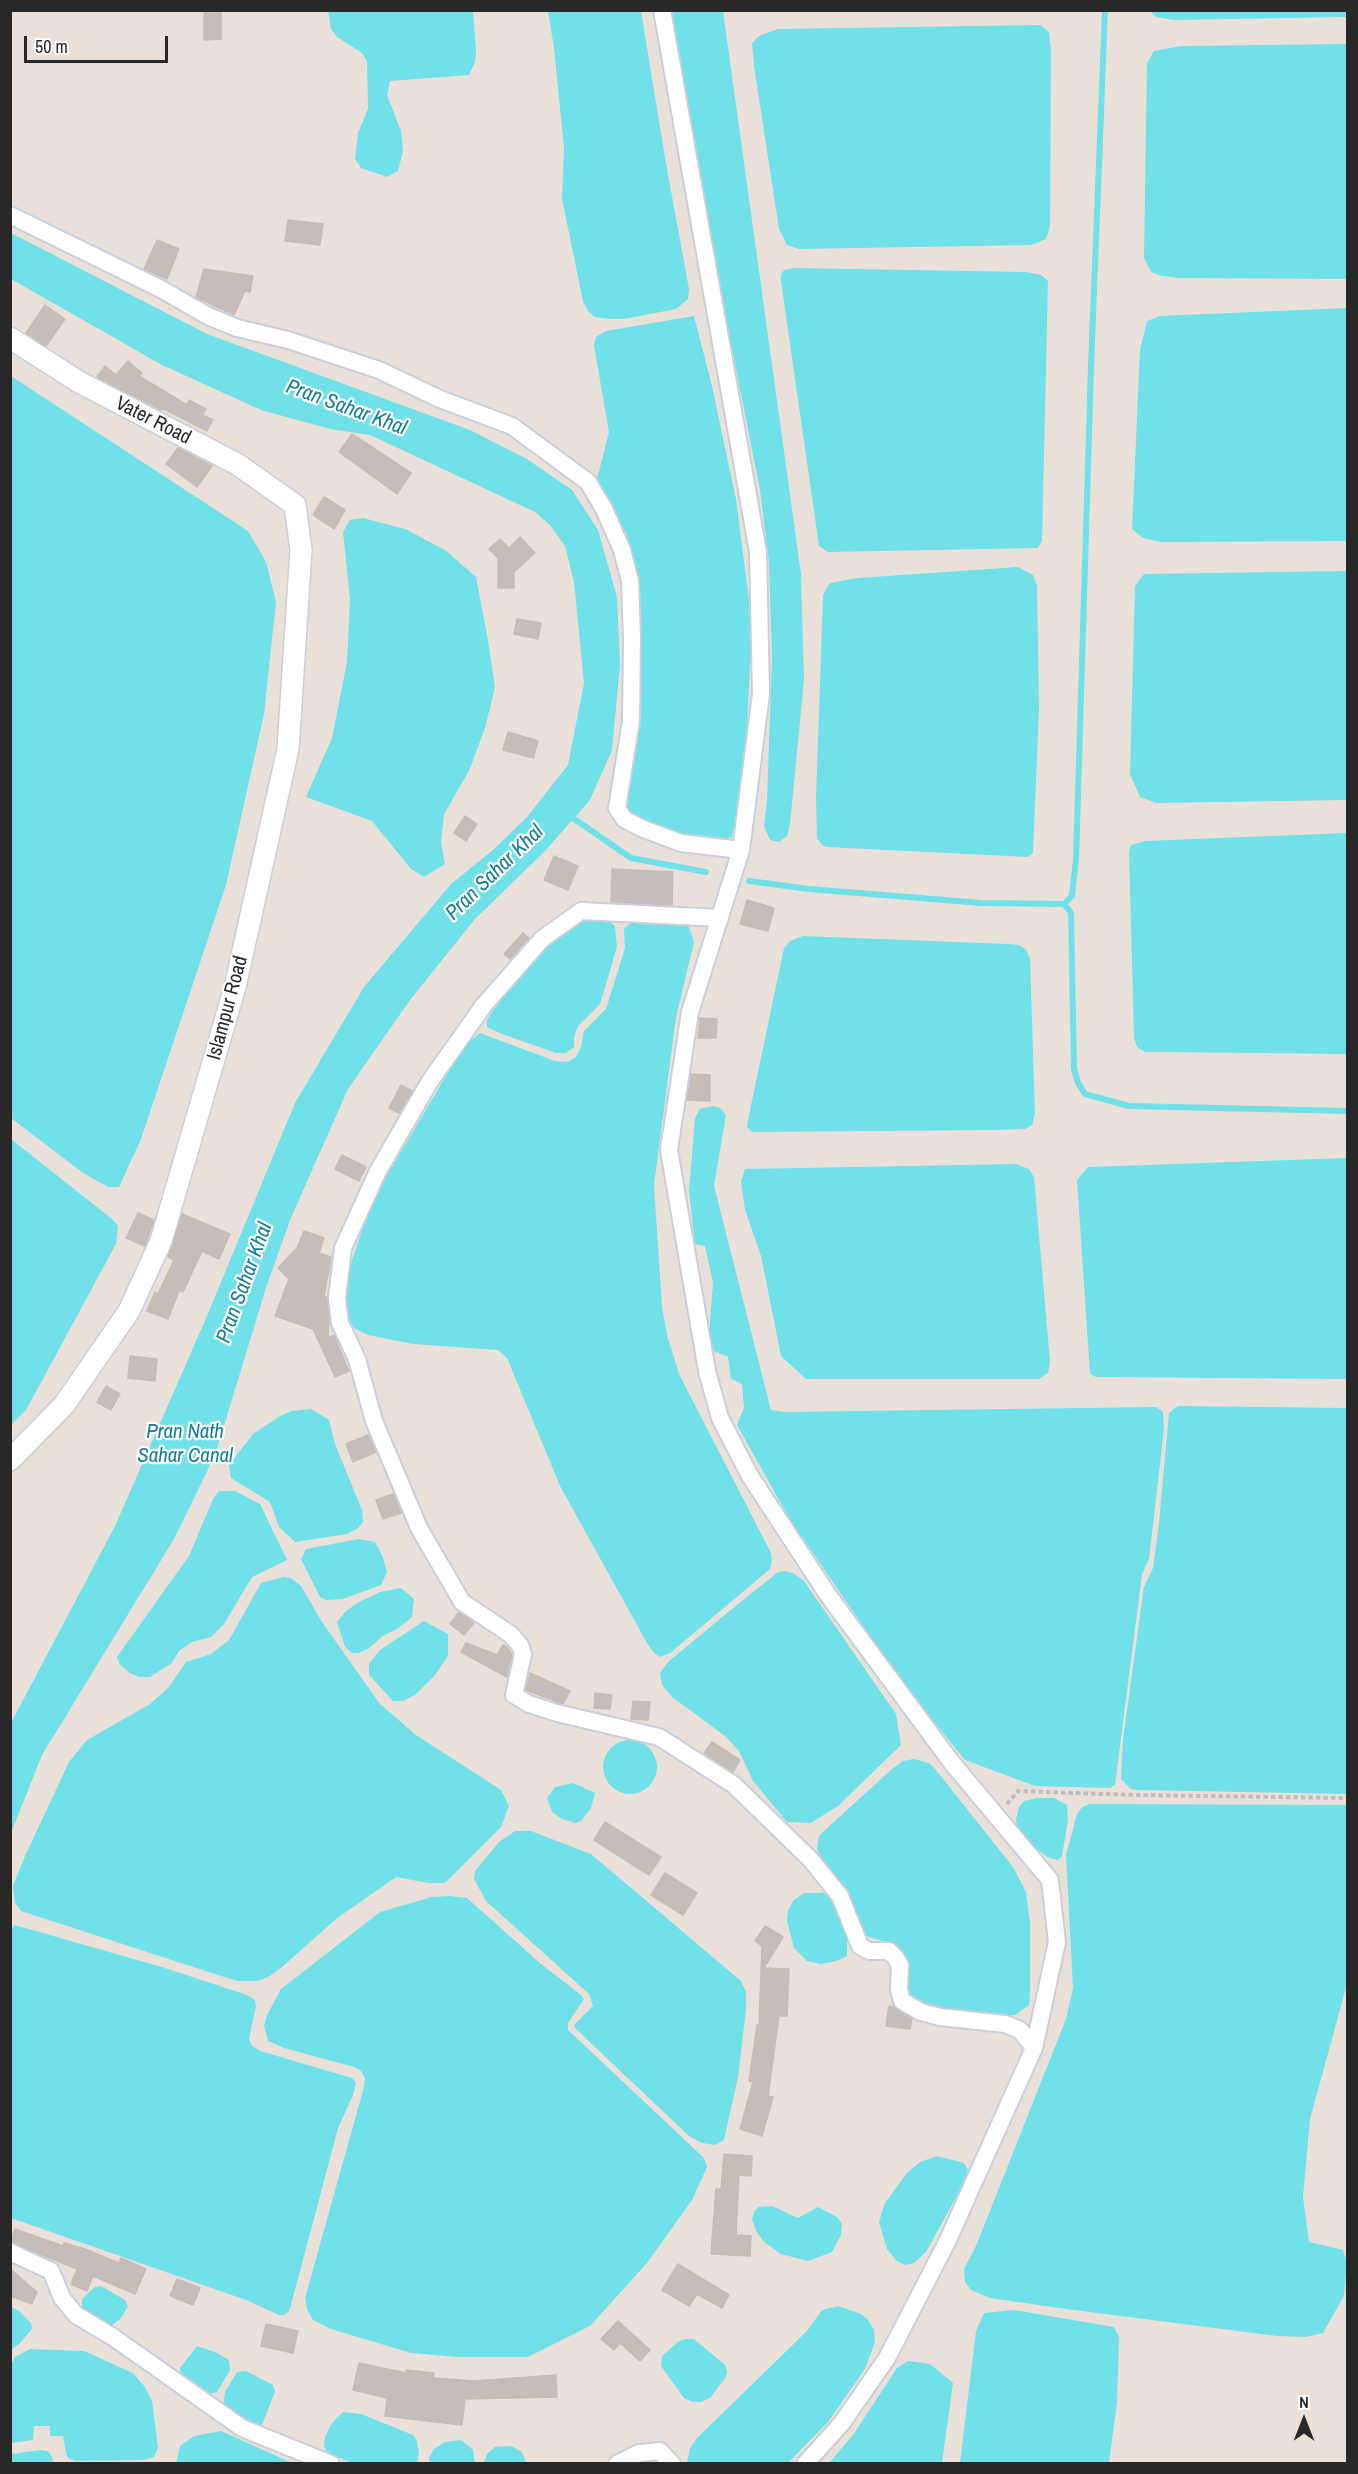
<!DOCTYPE html>
<html>
<head>
<meta charset="utf-8">
<style>
  body { margin:0 }
  #map { position:relative; width:1358px; height:2474px; overflow:hidden; background:#eae0da; font-family:"Archivo Narrow",sans-serif }
  canvas { display:block }
  .frame { position:absolute; inset:0; border:12px solid #282828; pointer-events:none }
  .north { position:absolute; left:1274px; top:2390px; width:60px; height:60px; -webkit-text-stroke:4px #fff; paint-order:stroke; rotate:0deg; font-size:16px; font-weight:700; line-height:24px; text-align:center; color:#282828 }
  .north::after { content:''; display:block; margin:auto; width:21px; height:27px; background:#282828; clip-path:polygon(50% 0,100% 100%,50% 72%,0 100%) }
  .scale { position:absolute; left:24px; top:36px; width:144px; height:27px; box-sizing:border-box; border:3px solid #282828; border-top:0; padding-left:8px; font-size:18px; line-height:21px; white-space:nowrap; color:#282828; -webkit-text-stroke:4px #fff; paint-order:stroke }
</style>
</head>
<body>
<div id="map">
<canvas width="1358" height="2474"></canvas>
<div class="frame"></div>
<div class="north">N</div>
<div class="scale">50 m</div>
</div>
<script>
const c = document.querySelector('canvas').getContext('2d');
c.lineJoin = 'round';
function fillPath(path, color) { c.fillStyle = color; c.fill(path, 'evenodd'); }
const shape = rows => new Path2D(rows.map(r => 'M' + r).join(''));
function stroke(path, color, width, dash) { c.strokeStyle = color; c.lineWidth = width; c.lineCap = dash ? 'butt' : 'round'; c.setLineDash(dash || []); c.stroke(path); }
function write(font, color, halo, rows, align = 'center') {
  c.font = font + ' "Archivo Narrow",sans-serif'; c.lineWidth = 4.5; c.setLineDash([]); c.textBaseline = 'middle'; c.strokeStyle = halo; c.fillStyle = color; for (const [text, x, y, turn = 0] of rows) {
    c.save(); c.translate(x, y); c.rotate((+turn || 0) * Math.PI / 180); c.textAlign = isNaN(turn) ? turn : align; if (halo) c.strokeText(text, 0, 0); c.fillText(text, 0, 0); c.restore();
  }
}
fillPath(shape([
  [1347,10,1347,17,1174,20,1156,17,1150,11],
  [328,11,473,11,476,51,475,62,469,75,390,81,387,95,401,131,403,151,398,171,387,177,361,168,355,159,358,133,368,109,367,61,362,53,337,37,331,29],
  [548,11,641,11,665,158,689,289,688,299,676,309,624,319,609,319,595,317,588,311,583,301,562,199,564,148,554,48],
  [670,11,723,11,801,574,804,680,790,824,787,836,779,842,770,840,764,826,767,800,772,658,769,563,760,490,687,122],
  [1040,25,1049,32,1051,51,1050,227,1046,239,1032,245,799,249,787,245,779,229,754,66,752,43,759,36,778,29],
  [1347,44,1347,279,1180,278,1162,276,1151,272,1144,258,1147,63,1154,51,1181,46],
  [11,233,207,334,470,430,527,459,572,490,598,530,617,597,620,665,612,750,590,800,544,852,475,919,410,1000,348,1089,290,1220,266,1288,215,1455,174,1539,42,1755,11,1833,11,1723,115,1526,207,1316,295,1103,364,987,451,884,493,850,527,817,568,765,584,683,574,582,565,546,550,525,535,512,370,435,330,429,261,410,162,365,11,279],
  [794,268,1026,272,1041,275,1048,281,1042,541,1038,548,828,552,819,546,781,281,781,274,784,270],
  [1347,308,1347,541,1162,542,1143,538,1132,529,1140,350,1147,321,1160,316],
  [694,316,711,382,736,499,752,624,745,769,732,837,719,840,670,834,624,810,638,739,640,671,638,591,627,535,597,479,609,432,594,346,596,337,606,331],
  [11,376,248,531,266,562,276,602,264,714,226,885,141,1139,119,1187,108,1187,83,1173,11,1118],
  [363,518,405,529,445,550,476,577,488,640,495,687,485,728,469,771,444,814,441,842,445,864,424,877,411,869,372,821,306,797,332,738,347,662,350,600,343,532,350,520],
  [1018,567,1033,575,1037,586,1039,708,1033,853,1028,857,826,847,821,844,817,838,816,798,823,595,830,583,858,578],
  [1347,571,1347,800,1156,803,1140,797,1130,774,1135,586,1144,574],
  [1347,833,1347,1054,1159,1052,1145,1052,1137,1047,1134,1038,1129,851,1131,845,1145,841],
  [593,918,607,919,615,926,617,947,600,1004,578,1026,574,1038,574,1047,566,1053,556,1053,502,1034,487,1027,487,1020,492,1012,550,939,574,924],
  [637,919,681,921,689,927,694,942,676,1017,654,1185,662,1307,668,1339,680,1376,771,1553,772,1561,770,1569,670,1653,660,1657,653,1652,647,1643,560,1486,507,1358,498,1350,413,1344,368,1335,354,1328,344,1310,345,1280,373,1199,459,1054,470,1041,480,1033,555,1061,568,1062,576,1057,581,1047,584,1031,606,1009,625,948,624,928],
  [803,936,1008,944,1019,945,1026,950,1030,959,1035,1114,1032,1125,1025,1129,996,1130,752,1132,747,1127,749,1115,784,948,790,941],
  [714,1106,720,1108,726,1115,714,1186,771,1410,784,1412,1156,1407,1163,1412,1164,1429,1149,1559,1142,1574,1115,1785,1110,1788,1035,1786,965,1760,900,1680,789,1518,737,1425,744,1408,742,1384,731,1379,728,1357,714,1351,711,1344,709,1333,713,1283,705,1246,695,1244,689,1191,695,1118,700,1109],
  [11,1139,112,1219,118,1226,116,1244,26,1410,11,1425],
  [1347,1158,1347,1379,1096,1377,1090,1374,1077,1180,1088,1167],
  [1016,1164,1029,1169,1034,1177,1050,1362,1048,1373,1039,1379,806,1379,781,1356,761,1256,745,1210,741,1181,745,1169],
  [1178,1406,1347,1408,1347,1794,1137,1790,1131,1789,1121,1779,1123,1739,1144,1587,1153,1568,1159,1523,1169,1413],
  [311,1409,329,1420,335,1444,362,1510,363,1522,358,1528,347,1534,295,1542,279,1527,270,1502,231,1478,229,1465,253,1434,280,1416,292,1411],
  [219,1491,235,1491,260,1504,287,1560,252,1577,224,1624,211,1637,192,1642,179,1651,172,1663,150,1677,139,1677,130,1673,120,1665,117,1657,189,1556,213,1499],
  [359,1539,375,1542,383,1557,387,1572,381,1585,343,1599,326,1600,320,1597,301,1559,306,1549],
  [785,1571,793,1573,804,1581,896,1714,901,1745,838,1806,811,1823,787,1822,753,1781,739,1751,725,1736,672,1697,662,1685,660,1673,668,1662,727,1613,778,1572],
  [284,1577,291,1578,301,1586,322,1622,380,1704,416,1735,501,1790,509,1806,501,1827,445,1883,428,1883,396,1877,336,1919,282,1967,270,1976,258,1981,238,1981,221,1976,21,1911,15,1903,13,1886,25,1856,69,1762,87,1740,150,1704,169,1687,186,1662,211,1654,229,1640,261,1583],
  [401,1588,414,1599,412,1617,397,1629,384,1635,368,1649,358,1653,352,1653,345,1647,337,1622,346,1611,359,1602,380,1592],
  [424,1621,448,1634,448,1656,435,1675,415,1695,403,1701,393,1701,369,1675,369,1664,380,1650],
  '603 1767a27 27 0 1 1 54 0a27 27 0 1 1-54 0Z',
  [914,1759,929,1763,936,1770,1013,1867,1026,1892,1030,1923,1030,1994,1029,2005,1015,2015,1003,2017,946,2011,924,2006,908,1997,899,1950,896,1944,868,1937,861,1931,852,1905,817,1850,819,1836,825,1830,892,1769,903,1761],
  [573,1783,595,1793,591,1808,581,1821,576,1823,562,1819,552,1812,547,1798,555,1787],
  [1037,1798,1054,1798,1067,1805,1068,1820,1062,1856,1058,1860,1049,1858,1036,1849,1017,1829,1016,1820,1019,1807,1024,1801],
  [1090,1804,1347,1805,1347,1984,1310,2119,1303,2197,1309,2242,1343,2250,1347,2263,1344,2296,1323,2333,1306,2337,1277,2336,1066,2309,990,2298,971,2290,965,2282,964,2269,976,2246,1066,2019,1073,1988,1066,1855,1077,1814,1082,1807],
  [515,1831,531,1831,591,1854,741,1981,746,1992,746,2009,738,2077,724,2140,715,2145,702,2143,689,2136,576,2029,574,2025,593,2006,589,1994,486,1901,474,1879,475,1871,499,1842],
  [804,1893,826,1893,834,1899,847,1933,847,1956,836,1961,821,1964,807,1961,794,1948,787,1921,788,1910,794,1900],
  [449,1896,467,1898,541,1964,581,1995,584,1999,568,2023,568,2030,704,2158,707,2167,692,2200,647,2263,590,2326,528,2357,458,2357,411,2353,331,2329,313,2320,307,2309,305,2298,364,2087,365,2078,361,2071,354,2067,284,2048,268,2041,264,2026,267,2015,281,1989,380,1912,432,1897],
  [15,1925,165,1968,247,1995,255,2000,256,2006,249,2039,252,2046,260,2051,352,2078,356,2083,353,2095,338,2128,291,2305,289,2311,284,2315,279,2315,246,2300,11,2218,10,1930],
  [937,2156,964,2163,968,2170,964,2183,926,2252,914,2263,905,2265,897,2261,887,2249,879,2222,885,2203,907,2173,920,2162],
  [772,2206,798,2218,818,2207,837,2217,842,2224,841,2235,832,2252,808,2261,781,2254,764,2242,756,2231,752,2219,755,2210,759,2207],
  [101,2286,125,2300,128,2307,120,2319,112,2325,108,2325,82,2309,82,2299,95,2287],
  [838,2306,861,2314,868,2320,874,2330,875,2342,865,2369,828,2422,788,2463,687,2463,690,2448,697,2438,807,2331,822,2310],
  [11,2307,19,2311,31,2323,32,2329,19,2344,11,2350],
  [1014,2310,1114,2327,1119,2337,1117,2402,1109,2463,960,2463,976,2331,984,2313],
  [686,2339,694,2339,725,2365,727,2371,726,2377,710,2398,701,2402,693,2402,684,2398,661,2366,662,2356,679,2341],
  [197,2346,215,2352,229,2360,230,2370,217,2392,210,2394,181,2378,180,2368],
  [30,2349,84,2351,133,2373,145,2387,152,2401,158,2448,154,2457,143,2460,75,2461,68,2458,66,2453,63,2436,50,2436,50,2426,34,2426,33,2440,11,2443,11,2365,15,2357],
  [908,2361,930,2364,953,2383,942,2463,829,2463,853,2435,897,2368],
  [246,2371,273,2385,275,2392,262,2425,257,2427,253,2426,223,2406,225,2392,237,2372],
  [343,2412,361,2414,413,2435,417,2441,419,2453,417,2463,352,2463,327,2453,324,2446,325,2437,332,2423],
  [221,2431,292,2463,294,2463,176,2463,180,2446,194,2436],
  [461,2440,473,2450,475,2463,430,2463,429,2458,434,2449,445,2442],
  [511,2446,522,2452,526,2463,484,2463,487,2454,495,2447],
  [40,2450,48,2451,52,2457,53,2463,11,2463,11,2454]
]), '#70e1e9');
stroke(shape([
  [567,814,631,858,706,872],
  [749,881,809,889,982,903,1064,904,1071,913,1074,1069,1078,1083,1085,1094,1129,1106,1348,1111],
  [1064,904,1072,896,1076,859,1091,367,1105,10]
]), '#70e1e9', 6);
const building = shape([
  [204,13,221,13,221,39,204,40,204,13],
  [288,220,323,224,320,245,285,241,288,220],
  [157,240,179,249,167,279,144,269,157,240],
  [204,269,253,276,250,292,245,291,234,315,196,297,204,269],
  [45,305,65,319,46,346,26,333,45,305],
  [128,361,142,373,139,376,187,405,189,400,206,409,203,415,213,420,207,431,162,408,161,410,97,377,105,366,116,375,128,361],
  [352,434,411,473,397,494,339,452,352,434],
  [178,448,212,466,197,487,166,464,178,448],
  [324,497,345,510,334,529,313,515,324,497],
  [520,537,535,553,514,572,514,588,498,588,498,558,489,549,500,539,509,548,520,537],
  [517,619,541,623,538,639,514,634,517,619],
  [508,732,538,741,533,758,503,750,508,732],
  [465,816,477,824,466,841,454,833,465,816],
  [554,856,578,866,568,890,544,880,554,856],
  [612,869,673,872,672,905,611,902,612,869],
  [747,900,774,908,768,931,740,924,747,900],
  [523,933,529,938,510,959,504,954,523,933],
  [700,1018,717,1019,716,1038,698,1038,700,1018],
  [691,1074,710,1075,710,1101,687,1100,691,1074],
  [401,1085,412,1091,399,1113,389,1108,401,1085],
  [342,1155,366,1167,359,1181,335,1169,342,1155],
  [138,1213,154,1220,145,1246,126,1238,138,1213],
  [182,1214,230,1234,219,1259,202,1251,183,1292,179,1291,168,1319,147,1311,155,1292,158,1294,174,1260,168,1257,182,1214],
  [304,1231,324,1238,319,1253,331,1257,324,1297,327,1297,329,1320,328,1338,334,1335,349,1371,335,1377,313,1329,275,1316,289,1279,278,1268,297,1248,304,1231],
  [130,1356,157,1359,155,1381,128,1378,130,1356],
  [106,1386,120,1394,111,1410,97,1402,106,1386],
  [368,1435,376,1452,353,1462,346,1444,368,1435],
  [393,1494,401,1513,383,1519,376,1500,393,1494],
  [459,1612,474,1623,464,1635,450,1624,459,1612],
  [466,1643,497,1655,503,1645,508,1648,512,1655,507,1677,461,1652,466,1643],
  [530,1673,570,1691,563,1704,526,1690,530,1673],
  [595,1693,612,1695,610,1709,594,1708,595,1693],
  [633,1701,650,1702,648,1720,631,1719,633,1701],
  [712,1742,740,1760,733,1772,704,1753,712,1742],
  [605,1822,661,1857,649,1875,594,1840,605,1822],
  [665,1873,697,1893,683,1915,651,1895,665,1873],
  [765,1926,783,1937,764,1968,789,1969,787,2016,779,2016,768,2096,773,2097,762,2136,740,2129,753,2082,749,2081,757,2025,759,2026,762,1946,755,1941,765,1926],
  [889,2006,894,2007,912,2019,910,2029,886,2026,889,2006],
  [724,2154,752,2156,751,2176,739,2175,736,2235,751,2236,750,2256,711,2254,716,2189,721,2189,724,2154],
  [15,2229,63,2246,64,2243,85,2249,119,2263,121,2258,146,2269,135,2294,93,2276,87,2291,71,2284,77,2269,10,2242,15,2229],
  [678,2264,729,2295,722,2308,697,2294,689,2306,662,2290,678,2264],
  [10,2269,37,2292,32,2304,10,2296,10,2269],
  [177,2279,200,2288,193,2305,170,2296,177,2279],
  [618,2321,650,2350,640,2361,620,2343,614,2350,601,2339,618,2321],
  [266,2324,298,2331,293,2353,261,2346,266,2324],
  [359,2363,406,2373,406,2370,434,2373,433,2378,474,2381,556,2375,557,2397,465,2399,462,2425,385,2416,387,2398,353,2390,359,2363]
]);
fillPath(building, '#c5bdba');
stroke(building, '#c5bcb4', 1.5);
const minor = shape([
  [662,10,758,552,761,694,741,850,690,1012,669,1150,707,1371,720,1418,750,1476,828,1595,952,1763,1050,1880,1057,1942,1034,2048,947,2242,887,2358,842,2423,805,2464],
  [10,215,161,289,208,316,237,328,288,340,379,370,440,399,512,426,588,482,604,509,622,550,630,581,632,638,631,721,617,808,624,819,641,828,681,843,741,850],
  [720,918,581,911,542,939,484,1005,430,1081,378,1171,343,1248,337,1298,340,1323,357,1359,374,1421,419,1528,462,1602,510,1634,520,1645,523,1654,514,1695,529,1704,557,1713,659,1737,734,1785,811,1860,840,1896,860,1946,869,1951,889,1951,895,1957,900,1965,899,1990,902,2001,921,2012,940,2017,1005,2024,1020,2030,1034,2048],
  [10,2252,51,2271,62,2298,76,2315,113,2337,242,2428,331,2464],
  [617,2464,639,2453,660,2451,672,2464]
]);
const tertiary = shape([
  [10,338,79,382,237,464,295,505,301,550,288,749,235,987,161,1241,129,1311,64,1405,10,1460]
]);
stroke(minor, '#c8cfda', 20);
stroke(tertiary, '#c8cfda', 24);
stroke(shape([
  [1007,1804,1018,1791,1133,1795,1348,1798]
]), '#bebebe', 4, [4.5, 3]);
stroke(minor, '#fff', 16);
stroke(tertiary, '#fff', 21);
write('20px', '#282828', '#fff', [
  ["Vater Road",153,421,27],
  ["Islampur Road",228,1008,-75]
]);
write('italic 21px', '#128092', '#fff', [
  ["Pran Sahar Khal",346,408,20],
  ["Pran Sahar Khal",495,873,-44],
  ["Pran Sahar Khal",245,1283,-70],
  ["Pran Nath",185,1432],
  ["Sahar Canal",185,1456]
]);
</script>
</body>
</html>
